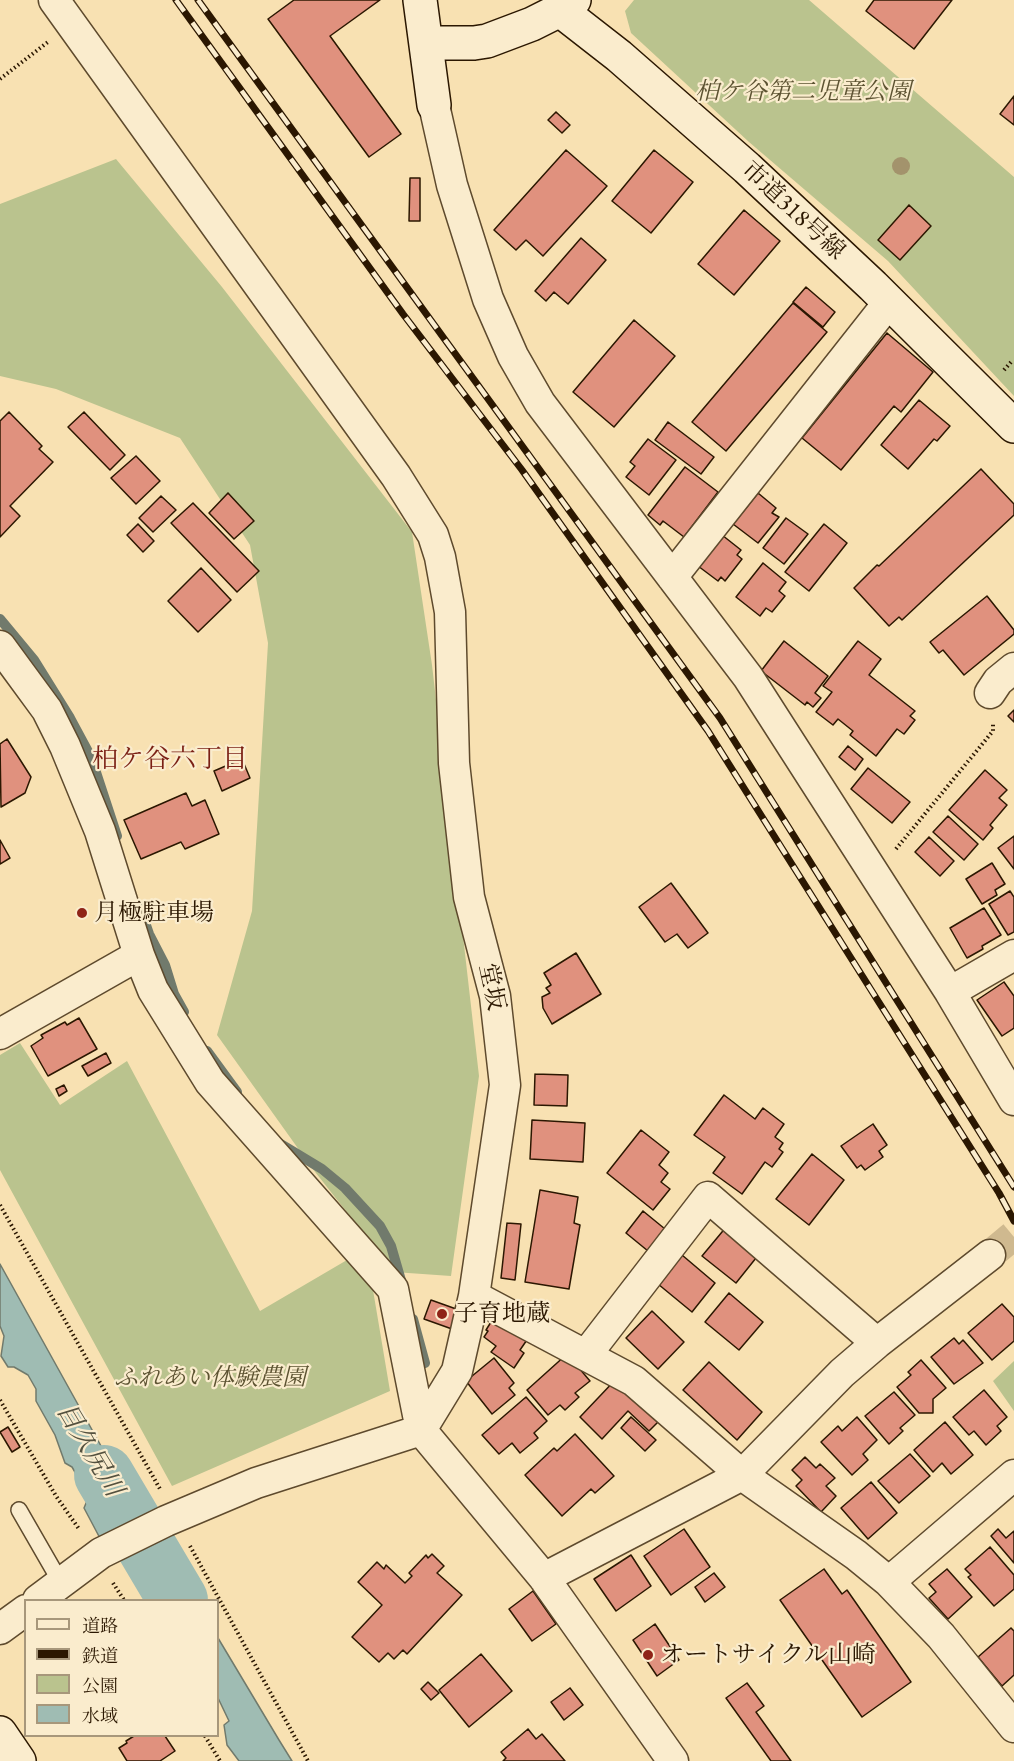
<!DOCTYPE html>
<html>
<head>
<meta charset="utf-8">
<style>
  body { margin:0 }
  #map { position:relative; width:1014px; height:1761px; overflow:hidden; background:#f8e1b2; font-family:"EB Garamond","Noto Serif JP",serif }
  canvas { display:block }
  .legend { position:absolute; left:24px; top:1599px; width:195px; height:138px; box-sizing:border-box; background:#faeccd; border:2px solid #a7977b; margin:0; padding:8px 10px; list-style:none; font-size:18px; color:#2b1701 }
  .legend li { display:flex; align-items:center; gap:12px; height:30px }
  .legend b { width:30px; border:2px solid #a7977b }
</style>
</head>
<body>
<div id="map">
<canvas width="1014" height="1761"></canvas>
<ul class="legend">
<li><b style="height:8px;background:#faeccd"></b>道路</li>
<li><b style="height:8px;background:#2b1701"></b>鉄道</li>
<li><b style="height:16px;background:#bac38e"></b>公園</li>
<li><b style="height:16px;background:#9fbcb3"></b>水域</li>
</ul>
</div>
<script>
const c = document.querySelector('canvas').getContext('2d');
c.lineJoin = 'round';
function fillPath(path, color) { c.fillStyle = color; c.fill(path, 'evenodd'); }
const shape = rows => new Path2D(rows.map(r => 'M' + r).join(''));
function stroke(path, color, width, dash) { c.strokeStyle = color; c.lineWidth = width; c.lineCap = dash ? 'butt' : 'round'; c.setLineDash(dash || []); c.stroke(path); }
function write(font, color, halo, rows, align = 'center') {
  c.font = font + ' "EB Garamond","Noto Serif JP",serif'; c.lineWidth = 4.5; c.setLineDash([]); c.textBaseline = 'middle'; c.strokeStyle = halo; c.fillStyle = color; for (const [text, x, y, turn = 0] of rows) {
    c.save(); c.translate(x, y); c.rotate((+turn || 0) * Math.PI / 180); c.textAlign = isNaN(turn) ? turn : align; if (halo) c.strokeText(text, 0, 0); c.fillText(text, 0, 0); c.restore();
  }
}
fillPath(shape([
  [634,0,809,0,1014,177,1014,396,888,261,749,142,631,33,625,11],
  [116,159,222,287,412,532,432,665,479,1076,451,1276,394,1272,312,1168,217,1035,252,911,268,643,250,545,180,438,56,389,0,376,0,204],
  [20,1043,60,1105,127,1061,260,1311,347,1260,373,1290,390,1391,172,1486,0,1170,0,1055],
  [1014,1361,1014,1411,993,1381]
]), '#bac38e');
const water = shape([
  [0,1264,141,1518,102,1542,84,1508,89,1496,72,1467,65,1463,55,1435,36,1401,36,1389,28,1375,14,1367,8,1367,1,1356,4,1336,0,1326,0,1264],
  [164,1547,186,1584,196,1600,146,1600,131,1575,127,1568,164,1547],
  [218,1638,279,1740,292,1761,239,1761,227,1745,224,1725,229,1721,218,1698,218,1638]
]);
fillPath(water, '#9fbcb3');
stroke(water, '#717a6c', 1.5);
fillPath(shape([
  [163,1544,167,1545,125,1569,126,1566]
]), '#f8e1b2');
stroke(shape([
  [0,619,34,660,70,718,91,757,117,836],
  [139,905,149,934,165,965,174,994,184,1012],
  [207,1051,237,1092],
  [279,1143,322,1169,345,1188,380,1226,391,1246,402,1284],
  [413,1319,425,1363]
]), '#717a6c', 10);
stroke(shape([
  [104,1475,178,1600]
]), '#9fbcb3', 60);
const building = shape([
  [294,0,380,0,330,36,401,134,369,157,268,19,294,0],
  [874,0,952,0,914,49,866,11,874,0],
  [1014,96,1014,125,1000,114,1014,96],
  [556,112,570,125,562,133,548,120,556,112],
  [566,150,607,186,543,256,526,240,516,250,494,230,566,150],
  [654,150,693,182,651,233,612,201,654,150],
  [410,178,420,178,420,221,409,221,410,178],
  [909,205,931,226,900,260,878,240,909,205],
  [744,210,780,241,734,295,698,264,744,210],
  [581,238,606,260,568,304,554,292,546,301,535,291,581,238],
  [806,287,835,312,823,327,793,302,806,287],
  [793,303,827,332,726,451,692,422,793,303],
  [634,320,675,356,614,427,573,392,634,320],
  [887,333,933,372,901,412,894,406,841,470,802,438,887,333],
  [919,400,950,426,937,441,934,439,908,469,881,445,919,400],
  [9,412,42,446,39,449,53,462,10,506,20,516,0,537,0,421,9,412],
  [84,412,125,455,110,470,68,427,84,412],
  [668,422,714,457,701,474,655,440,668,422],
  [648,439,676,460,649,495,626,477,635,466,630,462,648,439],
  [136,456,160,481,136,504,111,478,136,456],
  [685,467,718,492,684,537,663,521,660,525,648,515,685,467],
  [981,469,1014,504,1014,515,902,620,899,617,889,626,854,588,877,565,879,566,981,469],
  [228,493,254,521,234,539,209,513,228,493],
  [758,493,776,508,772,513,779,517,758,543,733,524,758,493],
  [161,496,176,510,153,532,139,518,161,496],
  [193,503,259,571,237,592,171,523,193,503],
  [786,518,808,534,784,564,763,548,786,518],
  [138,524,154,541,143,552,127,535,138,524],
  [824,524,847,543,809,591,785,572,824,524],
  [722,535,741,550,737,555,742,559,725,581,721,577,718,581,698,566,722,535],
  [763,563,786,582,779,591,785,596,772,612,766,608,760,616,736,597,763,563],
  [201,568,231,600,198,632,168,601,201,568],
  [987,596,1014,630,1014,634,964,675,943,650,939,653,930,642,987,596],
  [784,641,828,676,815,693,821,698,813,707,807,702,805,705,761,671,784,641],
  [858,641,881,659,869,675,915,711,910,716,915,720,904,734,897,729,876,756,850,735,853,731,838,719,833,725,816,712,832,692,823,686,858,641],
  [1014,710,1014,722,1008,716,1014,710],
  [7,739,31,777,25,793,1,807,0,744,7,739],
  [848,746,863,759,855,770,839,757,848,746],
  [242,759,250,778,222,791,214,771,242,759],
  [868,768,910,802,892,823,851,789,868,768],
  [985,770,1007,790,999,798,1007,805,990,825,993,828,983,840,949,810,985,770],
  [186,793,192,806,205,800,219,834,185,849,181,842,141,859,124,820,186,793],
  [948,816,978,844,964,860,933,832,948,816],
  [1014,836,1014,869,998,848,1014,836],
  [929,837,954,861,940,876,915,852,929,837],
  [0,840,10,858,0,864,0,840],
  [992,863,1005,884,995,890,997,895,982,904,966,879,992,863],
  [671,883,708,933,688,948,677,934,665,942,639,907,671,883],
  [1010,891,1014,897,1014,932,1008,935,989,904,1010,891],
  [984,908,1001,935,982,946,983,949,967,958,950,928,984,908],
  [576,953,601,994,552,1024,543,1008,542,997,550,993,546,988,551,985,544,973,576,953],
  [1004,982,1014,996,1014,1028,1002,1036,977,1000,1004,982],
  [79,1018,97,1049,48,1076,31,1046,43,1038,41,1035,65,1022,67,1025,79,1018],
  [106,1053,111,1063,88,1076,82,1066,106,1053],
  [535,1074,568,1075,567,1106,534,1105,535,1074],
  [64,1085,67,1091,59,1096,56,1089,64,1085],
  [724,1095,755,1119,763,1108,784,1124,775,1137,783,1143,779,1149,783,1152,772,1167,765,1162,742,1194,713,1173,725,1157,694,1135,724,1095],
  [532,1120,585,1123,583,1162,530,1159,532,1120],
  [873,1124,887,1145,879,1151,883,1157,865,1170,861,1165,857,1168,841,1146,873,1124],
  [641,1130,669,1152,659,1165,668,1173,661,1182,670,1189,653,1210,607,1173,641,1130],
  [812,1154,844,1180,809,1225,776,1199,812,1154],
  [540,1190,578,1197,574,1223,580,1225,569,1289,525,1282,540,1190],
  [643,1211,665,1229,648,1251,626,1233,643,1211],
  [507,1223,521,1224,515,1280,501,1278,507,1223],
  [727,1226,760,1253,736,1283,702,1256,727,1226],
  [682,1255,715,1283,692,1312,658,1284,682,1255],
  [729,1293,763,1322,739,1350,705,1322,729,1293],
  [431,1300,459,1310,452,1329,424,1319,431,1300],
  [1002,1304,1014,1317,1014,1341,992,1360,968,1333,1002,1304],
  [652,1311,684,1342,658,1369,626,1338,652,1311],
  [496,1314,531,1334,520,1350,524,1353,514,1368,491,1352,496,1346,484,1337,488,1331,486,1330,496,1314],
  [954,1338,959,1344,963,1340,983,1363,954,1384,931,1357,954,1338],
  [567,1354,590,1381,575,1393,579,1397,565,1410,560,1405,548,1415,527,1390,567,1354],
  [494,1358,514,1383,509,1388,515,1395,492,1414,466,1381,494,1358],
  [921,1360,946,1388,933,1399,933,1413,919,1413,897,1387,911,1375,908,1372,921,1360],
  [709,1362,762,1412,737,1440,683,1390,709,1362],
  [617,1378,661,1419,649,1431,628,1411,602,1439,580,1417,617,1378],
  [984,1390,1007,1417,997,1426,1001,1431,986,1445,974,1431,969,1435,953,1417,984,1390],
  [894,1392,915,1415,900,1428,903,1431,889,1444,865,1416,894,1392],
  [526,1397,547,1421,534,1433,538,1438,520,1453,512,1443,499,1454,482,1435,526,1397],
  [631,1417,656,1440,645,1451,621,1428,631,1417],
  [857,1417,877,1440,863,1454,868,1460,852,1475,821,1442,838,1426,842,1431,857,1417],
  [945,1422,973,1455,951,1474,942,1463,933,1472,914,1450,945,1422],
  [8,1427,20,1447,12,1452,0,1432,8,1427],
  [575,1434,614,1476,595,1493,591,1489,562,1516,525,1475,554,1448,557,1451,575,1434],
  [910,1454,930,1476,899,1503,878,1481,910,1454],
  [805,1457,816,1468,820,1464,835,1478,826,1486,836,1496,821,1512,796,1486,802,1480,792,1470,805,1457],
  [871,1482,897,1513,868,1539,841,1508,871,1482],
  [684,1529,710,1567,671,1595,644,1556,684,1529],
  [998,1529,1006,1538,1014,1531,1014,1563,991,1536,998,1529],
  [990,1547,1014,1575,1014,1589,994,1606,968,1577,971,1575,965,1569,990,1547],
  [432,1554,444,1566,437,1573,462,1595,407,1654,403,1650,394,1659,388,1653,379,1662,352,1637,382,1605,358,1582,377,1562,384,1569,386,1565,405,1583,412,1576,409,1573,426,1555,428,1558,432,1554],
  [631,1555,651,1586,616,1611,594,1579,631,1555],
  [824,1569,842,1594,847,1590,911,1682,862,1717,780,1600,824,1569],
  [947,1569,972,1597,948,1619,929,1598,936,1592,929,1584,947,1569],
  [714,1573,725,1587,705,1602,695,1587,714,1573],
  [533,1591,556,1624,532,1641,509,1609,533,1591],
  [655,1624,679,1660,657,1676,633,1640,655,1624],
  [1011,1628,1014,1631,1014,1675,1002,1686,978,1657,1011,1628],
  [481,1654,512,1691,469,1727,439,1690,481,1654],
  [428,1682,439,1693,431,1700,421,1689,428,1682],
  [747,1683,764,1706,756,1712,791,1761,771,1761,726,1698,747,1683],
  [570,1688,583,1705,564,1720,551,1702,570,1688],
  [528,1729,536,1739,542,1734,565,1761,503,1761,506,1758,501,1752,528,1729],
  [134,1736,165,1736,175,1751,160,1761,127,1761,119,1748,127,1743,126,1741,134,1736]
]);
fillPath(building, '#e0917e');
stroke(building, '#2b1701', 1.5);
stroke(shape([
  [990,1255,1014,1235]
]), '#cfb98f', 30, [30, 15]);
const lane = shape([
  [19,1510,61,1583]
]);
const street = shape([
  [54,0,396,476,433,535,440,557,450,612,454,763,469,897,495,996,505,1085,474,1296,457,1371,421,1430],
  [434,105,452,185,488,299,513,356,540,403,748,677,950,992,1014,1100],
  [672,577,889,302],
  [0,646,47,710,65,746,100,831,139,955,153,990,210,1082,393,1289,421,1430,544,1578,673,1761],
  [990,693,998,681,1014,668],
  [950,992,1014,955],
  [0,1034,139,955],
  [474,1296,634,1381,742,1475,856,1555,889,1582,941,1636,1014,1727],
  [586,1355,708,1197,877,1343],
  [544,1578,742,1475,842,1373,877,1343,990,1255],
  [889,1582,1014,1475],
  [38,1600,101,1553,166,1521,256,1483,421,1430],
  [0,1629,26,1610]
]);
const secondary = shape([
  [420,0,434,105],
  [560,10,619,56,747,168,873,286,1014,426],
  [426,43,474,43,487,41,532,24,560,10,574,0],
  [0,1733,19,1761]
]);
stroke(lane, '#5e4a2d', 18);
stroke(street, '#5e4a2d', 33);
stroke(secondary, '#2b1701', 36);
stroke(shape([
  [0,79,48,42],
  [1004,370,1012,361],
  [896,849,993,731,993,724],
  [0,1205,160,1489],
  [0,1400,56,1496,79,1529],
  [190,1546,308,1761],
  [113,1583,124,1600],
  [205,1736,220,1761]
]), '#2b1701', 4, [1.5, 3]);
stroke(lane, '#faeccd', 15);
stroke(street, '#faeccd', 30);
stroke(secondary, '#faeccd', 33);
const rail = shape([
  [176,0,403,314,522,470,708,731,999,1193,1014,1221],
  [198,0,720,718,1014,1187]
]);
stroke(rail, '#2b1701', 7);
stroke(rail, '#faeccd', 4.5, [14]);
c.fillStyle = '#a3936c';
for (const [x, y] of [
  [901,166]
]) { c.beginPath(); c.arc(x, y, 9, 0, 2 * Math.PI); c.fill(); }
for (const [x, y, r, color] of [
  [82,913,6,"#8f2418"],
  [442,1314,6,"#8f2418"],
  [648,1655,6,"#8f2418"]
]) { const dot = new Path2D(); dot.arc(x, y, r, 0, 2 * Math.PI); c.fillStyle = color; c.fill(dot); stroke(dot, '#faeccd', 2); }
write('italic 24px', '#5d5332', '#faeccd', [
  ["柏ケ谷第二児童公園",803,92],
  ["ふれあい体験農園",210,1378]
]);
write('24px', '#2b1701', '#faeccd', [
  ["市道318号線",793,211,43],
  ["堂坂",491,987,78]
]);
write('24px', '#2b1701', '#faeccd', [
  ["月極駐車場",94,913],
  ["子育地蔵",454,1314],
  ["オートサイクル山崎",660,1655]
], 'left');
write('26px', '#7a1f14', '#faeccd', [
  ["柏ケ谷六丁目",170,760]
]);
write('italic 26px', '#54513f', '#faeccd', [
  ["目久尻川",89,1450,59]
]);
</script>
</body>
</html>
